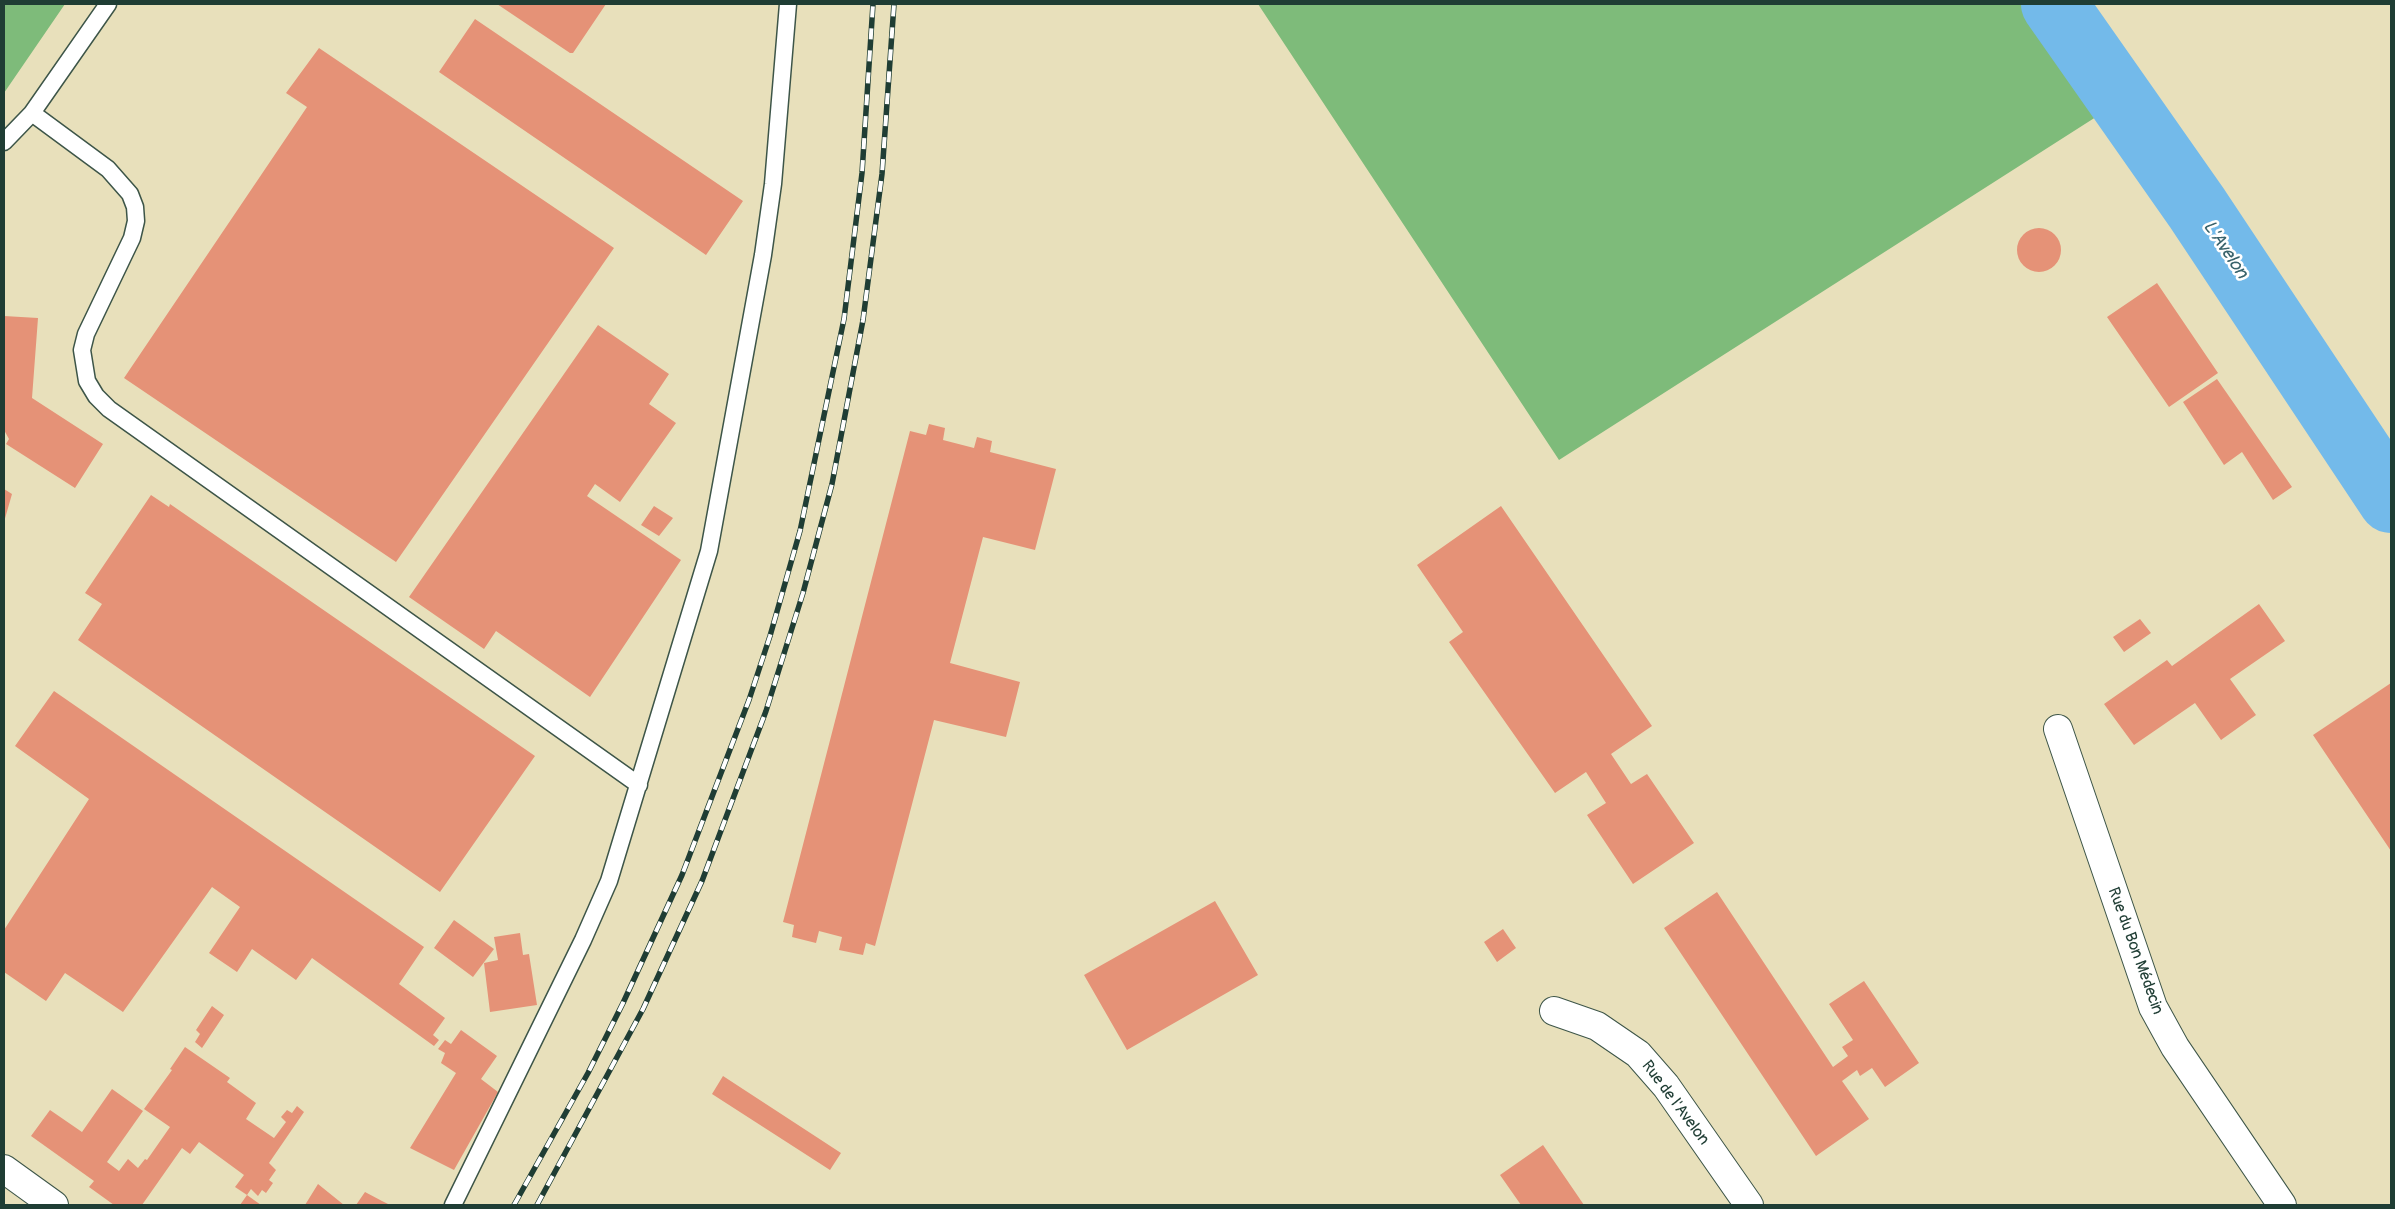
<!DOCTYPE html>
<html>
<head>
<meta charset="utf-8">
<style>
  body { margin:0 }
  #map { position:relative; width:2395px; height:1209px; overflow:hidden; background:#e8e0bb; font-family:Pangolin,sans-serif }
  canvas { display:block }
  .frame { position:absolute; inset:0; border:5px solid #1f3d34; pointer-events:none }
</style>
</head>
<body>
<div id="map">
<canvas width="2395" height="1209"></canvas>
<div class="frame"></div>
</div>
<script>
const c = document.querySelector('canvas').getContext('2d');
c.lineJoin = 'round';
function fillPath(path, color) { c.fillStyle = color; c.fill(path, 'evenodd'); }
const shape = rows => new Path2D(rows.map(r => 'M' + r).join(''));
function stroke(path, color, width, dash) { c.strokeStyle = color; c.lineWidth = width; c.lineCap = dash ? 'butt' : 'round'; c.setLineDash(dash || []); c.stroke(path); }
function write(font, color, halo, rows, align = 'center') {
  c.font = font + ' Pangolin,sans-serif'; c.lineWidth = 5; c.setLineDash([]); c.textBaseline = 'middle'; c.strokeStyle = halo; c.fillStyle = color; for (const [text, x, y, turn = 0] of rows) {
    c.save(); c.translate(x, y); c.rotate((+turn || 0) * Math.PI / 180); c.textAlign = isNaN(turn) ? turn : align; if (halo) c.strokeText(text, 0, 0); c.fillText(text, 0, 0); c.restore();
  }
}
fillPath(shape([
  [4,4,65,4,4,93],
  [1258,4,2043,4,2110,108,1559,460]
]), '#7ebb7a');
stroke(shape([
  [2054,4,2197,208,2391,500]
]), '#73baea', 66);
fillPath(shape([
  [497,4,606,4,573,53,570,53],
  [475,19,743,201,706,255,439,72],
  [319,48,614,248,396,562,124,378,307,107,286,93],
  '2017 250a22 22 0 1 1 44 0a22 22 0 1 1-44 0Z',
  [2157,283,2218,373,2169,407,2107,317],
  [4,316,38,318,32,398,103,444,75,488,6,444,9,439,4,430],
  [598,325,669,374,649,404,676,423,620,502,595,484,587,496,681,560,590,697,496,631,484,649,409,597],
  [2217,379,2292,487,2273,500,2242,452,2224,465,2183,402],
  [929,424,945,428,943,440,974,448,977,437,992,441,990,452,1056,469,1035,550,983,537,950,663,1020,682,1006,737,934,720,875,946,866,943,863,955,839,950,842,937,819,931,816,943,792,937,794,925,783,922,910,431,926,435],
  [4,489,12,494,4,522],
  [151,495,169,507,170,504,535,756,440,892,78,640,102,604,85,593],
  [654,506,673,518,659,536,641,525],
  [1501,506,1652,726,1611,754,1631,784,1647,774,1694,843,1633,884,1587,815,1606,803,1586,772,1555,793,1449,642,1463,632,1417,565],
  [2259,604,2285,641,2230,679,2256,715,2221,740,2195,703,2134,745,2104,704,2167,660,2172,666],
  [2140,619,2151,633,2124,652,2113,637],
  [2391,683,2391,851,2313,735],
  [54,691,424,947,399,984,445,1018,433,1035,439,1040,434,1046,312,958,296,980,252,949,237,972,209,953,240,907,212,887,123,1012,65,973,46,1001,4,972,4,930,89,799,15,746],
  [1717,892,1833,1067,1848,1056,1842,1047,1853,1040,1829,1004,1864,981,1919,1063,1885,1087,1872,1068,1860,1076,1857,1070,1842,1081,1869,1119,1816,1156,1664,928],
  [1215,901,1258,975,1127,1050,1084,975],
  [454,920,494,949,473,977,434,948],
  [1503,929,1516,948,1497,962,1484,942],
  [520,933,523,955,529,954,537,1005,490,1012,484,963,498,960,494,937],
  [212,1006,224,1015,202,1048,195,1042,200,1034,196,1030],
  [461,1030,497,1056,481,1079,498,1092,454,1170,410,1148,456,1073,441,1063,445,1053,438,1049,445,1040,451,1044],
  [185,1047,230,1078,227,1082,256,1103,246,1119,274,1138,286,1122,281,1117,287,1110,292,1113,297,1106,304,1112,269,1163,276,1170,269,1180,273,1183,266,1193,262,1190,258,1196,251,1189,247,1195,261,1205,240,1205,247,1195,235,1187,244,1175,199,1142,190,1154,182,1148,142,1205,114,1205,89,1187,94,1181,31,1136,50,1110,82,1132,112,1089,143,1111,107,1162,119,1171,128,1159,138,1168,145,1159,147,1160,170,1127,144,1109,172,1070,170,1069],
  [723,1076,841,1153,830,1170,712,1094],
  [1543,1145,1584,1205,1521,1205,1500,1175],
  [318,1184,344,1205,305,1205],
  [365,1192,382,1201,390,1205,356,1205]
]), '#e59277');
const lane = shape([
  [32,113,108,169,130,194,135,207,136,221,132,238,86,334,82,350,87,381,96,396,109,409,639,785],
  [4,142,32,113,108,4],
  [453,1205,583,940,609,881,709,551,763,255,773,184,788,4]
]);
const street = shape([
  [2058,729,2153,1007,2175,1047,2282,1205],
  [1554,1011,1597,1026,1638,1054,1666,1086,1749,1205]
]);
const secondary = shape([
  [4,1169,54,1205]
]);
stroke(lane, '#3d5548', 19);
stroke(street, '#3d5548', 30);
stroke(secondary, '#3d5548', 30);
stroke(lane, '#fff', 16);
stroke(street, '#fff', 28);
stroke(secondary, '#fff', 28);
const rail = shape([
  [514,1205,588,1073,623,1003,682,875,749,700,770,636,800,531,844,319,862,173,873,4],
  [537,1205,643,1009,702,881,766,711,803,593,832,484,863,320,882,174,894,4]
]);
stroke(rail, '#1f3d34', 5.5);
stroke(rail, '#fff', 4, [11]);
write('16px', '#1f3d34', '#fff', [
  ["Rue du Bon Médecin",2135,951,70],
  ["Rue de l'Avelon",1675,1103,53]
]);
write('italic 18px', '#38626b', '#fff', [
  ["L'Avelon",2225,250,56]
]);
</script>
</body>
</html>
